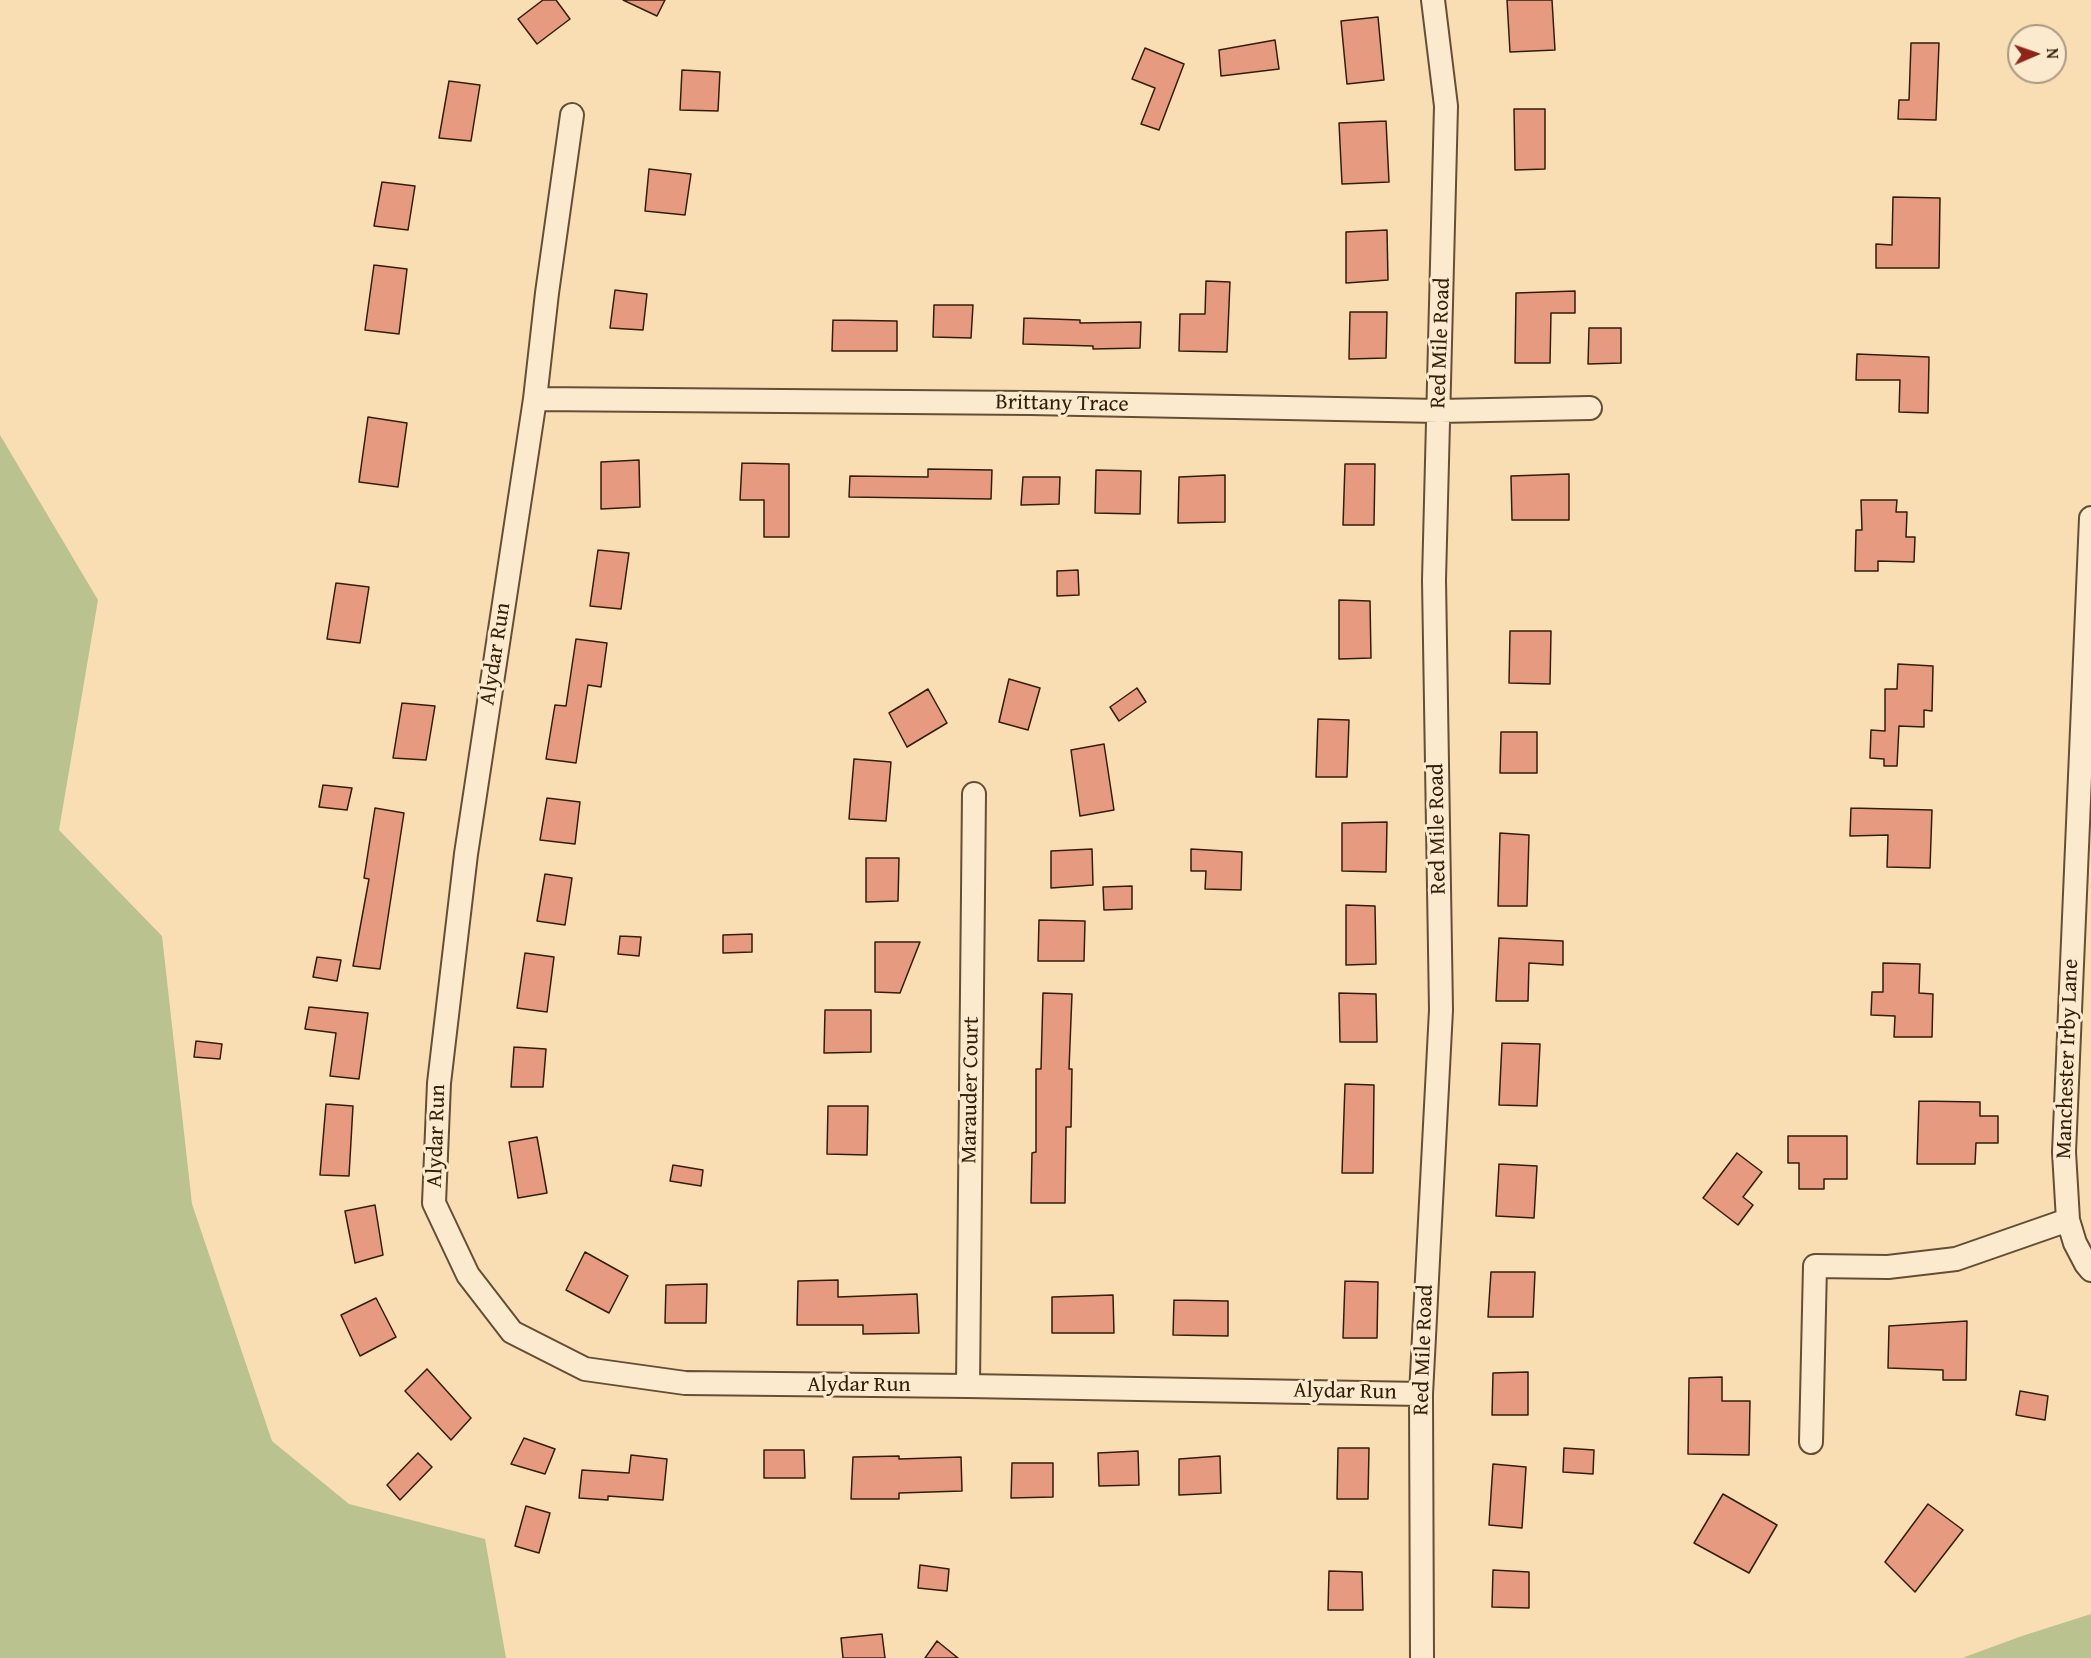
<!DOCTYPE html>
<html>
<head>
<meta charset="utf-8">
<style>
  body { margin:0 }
  #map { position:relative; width:2091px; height:1658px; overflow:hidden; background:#f9deb4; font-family:"Gentium Book Plus",serif }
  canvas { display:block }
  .north { position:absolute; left:2007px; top:24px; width:60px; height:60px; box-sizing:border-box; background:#fbeace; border:2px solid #ab9880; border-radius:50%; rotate:88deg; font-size:16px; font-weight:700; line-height:24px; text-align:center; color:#331e0a }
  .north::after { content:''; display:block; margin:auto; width:21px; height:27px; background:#8f2418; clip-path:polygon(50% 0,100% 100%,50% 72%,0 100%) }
</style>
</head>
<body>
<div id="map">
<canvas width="2091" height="1658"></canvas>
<div class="north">N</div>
</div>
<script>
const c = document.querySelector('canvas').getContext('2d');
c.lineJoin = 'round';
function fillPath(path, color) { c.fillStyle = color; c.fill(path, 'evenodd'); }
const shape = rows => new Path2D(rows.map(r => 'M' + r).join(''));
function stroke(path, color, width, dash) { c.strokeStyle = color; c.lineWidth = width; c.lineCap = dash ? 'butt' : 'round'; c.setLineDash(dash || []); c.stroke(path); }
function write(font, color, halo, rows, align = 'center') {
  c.font = font + ' "Gentium Book Plus",serif'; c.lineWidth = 6; c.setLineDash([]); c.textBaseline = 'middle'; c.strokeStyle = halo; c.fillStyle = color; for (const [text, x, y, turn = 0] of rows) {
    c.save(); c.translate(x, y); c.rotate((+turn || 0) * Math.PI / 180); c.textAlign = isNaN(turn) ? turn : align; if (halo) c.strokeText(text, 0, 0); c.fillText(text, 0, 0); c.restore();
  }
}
fillPath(shape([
  [0,435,98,600,59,830,162,936,192,1204,272,1441,349,1504,485,1539,506,1658,0,1658],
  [2091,1614,2091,1658,1962,1658,2022,1636]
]), '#bac290');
const building = shape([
  [543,0,556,0,570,19,537,44,518,19,543,0],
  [623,0,665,0,657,16,623,0],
  [1507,0,1552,0,1555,50,1510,52,1507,0],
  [1378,17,1384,80,1347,84,1341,21,1378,17],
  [1275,40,1279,69,1221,76,1219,50,1275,40],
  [1911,43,1939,43,1936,120,1898,119,1899,100,1909,100,1911,43],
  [1145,48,1184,64,1159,130,1141,124,1155,88,1132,79,1145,48],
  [682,70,720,72,718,111,680,110,682,70],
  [449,81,480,85,471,141,439,138,449,81],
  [1514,109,1545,109,1545,169,1515,170,1514,109],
  [1386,121,1389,182,1342,184,1339,123,1386,121],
  [649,169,691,174,685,215,645,211,649,169],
  [382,182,415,186,408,230,374,226,382,182],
  [1893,197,1940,198,1939,268,1876,268,1876,244,1892,245,1893,197],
  [1387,230,1388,280,1346,283,1346,232,1387,230],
  [374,265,407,269,399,334,365,330,374,265],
  [1206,281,1230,282,1227,352,1179,351,1180,314,1205,314,1206,281],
  [615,290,647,294,643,330,610,328,615,290],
  [1575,291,1575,313,1551,313,1550,363,1515,363,1516,293,1575,291],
  [934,305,973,305,971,338,933,337,934,305],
  [1350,312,1387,312,1386,358,1349,359,1350,312],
  [1024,318,1080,320,1080,323,1141,322,1140,348,1093,349,1093,346,1023,344,1024,318],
  [833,320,897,321,897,351,832,351,833,320],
  [1589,328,1621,328,1621,363,1588,364,1589,328],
  [1857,354,1929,357,1928,413,1899,412,1900,380,1856,380,1857,354],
  [368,417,407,423,398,487,359,482,368,417],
  [639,460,640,507,601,509,601,462,639,460],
  [742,463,789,464,789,537,764,537,764,500,740,500,742,463],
  [1345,464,1375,464,1374,525,1343,525,1345,464],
  [928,469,992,470,991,499,849,497,850,476,928,477,928,469],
  [1096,470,1141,471,1140,514,1095,513,1096,470],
  [1569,474,1569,520,1512,520,1511,476,1569,474],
  [1225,475,1225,522,1178,523,1179,477,1225,475],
  [1023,477,1060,477,1059,504,1021,505,1023,477],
  [1861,500,1897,500,1896,512,1907,512,1906,537,1915,537,1914,562,1878,561,1878,571,1855,571,1856,530,1862,530,1861,500],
  [598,550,629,553,621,609,590,606,598,550],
  [1078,570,1079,595,1057,596,1057,571,1078,570],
  [336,583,369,587,360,643,327,639,336,583],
  [1339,600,1370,601,1371,658,1339,659,1339,600],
  [1510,631,1551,631,1550,684,1509,683,1510,631],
  [576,639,607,643,601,687,588,685,576,763,546,759,555,705,566,706,576,639],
  [1898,664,1933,666,1932,711,1924,710,1924,727,1899,726,1897,766,1884,766,1884,759,1870,758,1871,730,1885,731,1885,689,1897,689,1898,664],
  [1009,679,1040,688,1028,730,999,722,1009,679],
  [1137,688,1146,702,1119,721,1110,707,1137,688],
  [928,689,947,723,907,747,889,713,928,689],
  [402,703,435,706,426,760,393,758,402,703],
  [1318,719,1349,720,1347,777,1316,777,1318,719],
  [1501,732,1537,732,1537,773,1500,773,1501,732],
  [1104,744,1114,810,1080,816,1071,750,1104,744],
  [854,759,891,762,886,821,849,819,854,759],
  [323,785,352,788,347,810,319,807,323,785],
  [547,798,580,802,575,844,540,840,547,798],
  [375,808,404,813,380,969,353,966,369,879,364,878,375,808],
  [1851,808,1932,810,1930,868,1887,867,1888,835,1850,836,1851,808],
  [1387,822,1386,872,1342,871,1342,823,1387,822],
  [1500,833,1529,835,1527,906,1498,906,1500,833],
  [1092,849,1093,885,1051,888,1051,851,1092,849],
  [1191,849,1242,852,1241,890,1205,889,1206,871,1191,871,1191,849],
  [866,858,899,858,898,901,866,902,866,858],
  [545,874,572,878,565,925,537,921,545,874],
  [1132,886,1132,909,1104,910,1103,887,1132,886],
  [1346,905,1375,906,1376,964,1346,965,1346,905],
  [1039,920,1085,921,1084,961,1038,961,1039,920],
  [752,934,752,952,723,953,723,935,752,934],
  [620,936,641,937,639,956,618,954,620,936],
  [1499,938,1563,941,1563,965,1529,963,1528,1001,1496,1001,1499,938],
  [875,942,920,942,900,993,875,992,875,942],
  [525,953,554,957,547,1012,517,1008,525,953],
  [317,957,341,960,337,981,313,977,317,957],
  [1883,963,1920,964,1919,993,1933,994,1932,1037,1894,1037,1895,1016,1871,1015,1872,992,1883,992,1883,963],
  [1043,993,1072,994,1069,1069,1072,1069,1071,1127,1066,1127,1065,1203,1031,1203,1032,1153,1036,1152,1036,1069,1041,1069,1043,993],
  [1339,993,1376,994,1377,1042,1340,1042,1339,993],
  [309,1007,368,1013,359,1079,330,1076,336,1033,305,1029,309,1007],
  [825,1010,871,1010,871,1052,824,1053,825,1010],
  [196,1041,222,1044,220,1059,194,1057,196,1041],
  [1502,1043,1540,1044,1537,1106,1499,1105,1502,1043],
  [514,1047,546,1049,543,1087,511,1087,514,1047],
  [1345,1084,1374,1085,1373,1173,1342,1173,1345,1084],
  [1919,1101,1980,1102,1980,1116,1998,1116,1998,1143,1976,1143,1975,1164,1917,1164,1919,1101],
  [326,1104,353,1106,349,1176,320,1175,326,1104],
  [828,1106,868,1106,867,1155,827,1154,828,1106],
  [1788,1136,1847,1136,1847,1179,1824,1179,1824,1189,1799,1189,1799,1163,1788,1163,1788,1136],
  [537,1137,547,1193,518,1198,509,1142,537,1137],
  [1737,1153,1762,1172,1743,1197,1753,1205,1738,1225,1703,1198,1737,1153],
  [1499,1164,1537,1166,1534,1218,1496,1216,1499,1164],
  [673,1165,703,1170,701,1186,670,1181,673,1165],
  [375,1205,383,1255,355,1263,345,1211,375,1205],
  [585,1252,628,1276,609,1313,566,1290,585,1252],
  [1491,1272,1535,1272,1533,1317,1488,1317,1491,1272],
  [838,1280,838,1297,917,1294,919,1333,863,1334,863,1325,797,1325,798,1281,838,1280],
  [1345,1281,1378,1282,1377,1338,1343,1338,1345,1281],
  [707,1284,706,1323,665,1323,666,1285,707,1284],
  [1113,1295,1114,1333,1052,1333,1052,1297,1113,1295],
  [376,1298,396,1337,360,1356,341,1315,376,1298],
  [1174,1300,1228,1301,1228,1336,1173,1335,1174,1300],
  [1967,1321,1966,1380,1943,1380,1943,1370,1888,1368,1889,1326,1967,1321],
  [427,1369,471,1418,451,1440,405,1391,427,1369],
  [1528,1372,1528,1415,1492,1415,1493,1373,1528,1372],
  [1722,1377,1722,1401,1750,1401,1749,1455,1688,1454,1689,1378,1722,1377],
  [2020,1391,2048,1396,2045,1420,2016,1415,2020,1391],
  [524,1438,555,1449,545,1474,511,1464,524,1438],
  [1338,1448,1369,1448,1368,1499,1337,1499,1338,1448],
  [1564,1448,1594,1450,1593,1474,1563,1472,1564,1448],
  [764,1450,804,1450,805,1478,764,1478,764,1450],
  [1138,1451,1139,1485,1099,1486,1098,1453,1138,1451],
  [418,1453,432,1467,400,1500,387,1485,418,1453],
  [631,1455,667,1459,663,1500,608,1496,608,1500,579,1498,582,1470,629,1473,631,1455],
  [899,1456,899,1459,961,1457,962,1491,899,1493,899,1499,851,1499,853,1457,899,1456],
  [1220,1456,1221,1493,1179,1495,1179,1459,1220,1456],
  [1012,1463,1053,1463,1053,1497,1011,1498,1012,1463],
  [1493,1464,1526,1467,1522,1528,1489,1525,1493,1464],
  [1723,1494,1777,1525,1749,1573,1694,1543,1723,1494],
  [1928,1504,1963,1530,1915,1592,1885,1562,1928,1504],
  [526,1506,550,1513,539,1553,515,1546,526,1506],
  [920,1565,949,1569,947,1591,918,1588,920,1565],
  [1493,1570,1529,1572,1529,1608,1492,1607,1493,1570],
  [1329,1571,1362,1572,1363,1610,1328,1610,1329,1571],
  [882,1634,885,1658,843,1658,841,1638,882,1634],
  [937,1641,958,1658,925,1658,937,1641]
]);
fillPath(building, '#e69a7f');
stroke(building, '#331e0a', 1.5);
const minor = shape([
  [572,115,547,293,535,399,466,854,439,1083,434,1203,468,1275,512,1332,585,1369,685,1383,968,1386,1421,1394],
  [535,399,1030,403,1439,411,1590,408],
  [2091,518,2064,1152,2068,1220,2075,1243,2086,1264,2091,1270],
  [968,1386,974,794],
  [1811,1442,1815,1266,1888,1267,1956,1259,2068,1220],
  [1422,1658,1421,1394,1441,1010,1434,580,1446,106,1433,0]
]);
stroke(minor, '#644e34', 26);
stroke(minor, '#fbeace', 22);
write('22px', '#331e0a', '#fbeace', [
  ["Red Mile Road",1441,343,-88],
  ["Brittany Trace",1062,404,1],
  ["Alydar Run",496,654,-81],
  ["Red Mile Road",1438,829,-91],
  ["Manchester Irby Lane",2068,1059,-88],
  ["Marauder Court",971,1090,-89],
  ["Alydar Run",437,1136,-88],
  ["Red Mile Road",1424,1350,-88],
  ["Alydar Run",859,1385],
  ["Alydar Run",1345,1392,1]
]);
</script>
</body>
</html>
